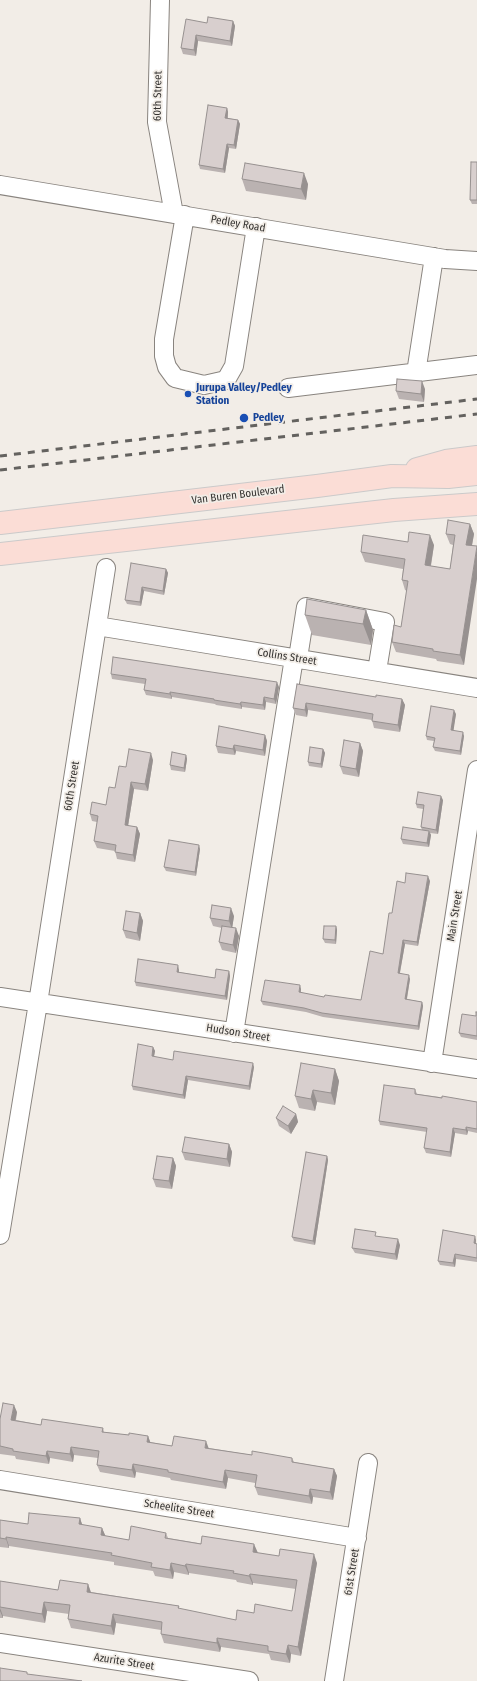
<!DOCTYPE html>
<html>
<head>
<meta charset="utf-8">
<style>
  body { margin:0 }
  canvas { display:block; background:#f2ede7 }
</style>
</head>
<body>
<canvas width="477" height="1681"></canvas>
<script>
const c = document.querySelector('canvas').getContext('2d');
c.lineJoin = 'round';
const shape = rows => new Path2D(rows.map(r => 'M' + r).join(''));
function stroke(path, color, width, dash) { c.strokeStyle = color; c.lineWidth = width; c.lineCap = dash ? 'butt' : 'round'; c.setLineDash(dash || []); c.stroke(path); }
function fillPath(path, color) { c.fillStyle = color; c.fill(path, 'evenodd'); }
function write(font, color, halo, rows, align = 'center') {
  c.font = font + ' "Fira Sans Condensed",sans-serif'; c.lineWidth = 3.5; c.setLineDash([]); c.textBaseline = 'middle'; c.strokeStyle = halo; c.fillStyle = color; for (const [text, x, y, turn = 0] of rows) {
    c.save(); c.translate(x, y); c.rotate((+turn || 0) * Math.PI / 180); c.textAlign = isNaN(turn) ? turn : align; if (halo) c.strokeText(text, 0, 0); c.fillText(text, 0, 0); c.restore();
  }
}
const minor = shape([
  [160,0,157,122,174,214],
  [0,185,445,259,477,261],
  [185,215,164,339,164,356,167,367,175,378,204,385,226,380,234,366,256,227],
  [416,373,434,257],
  [288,388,477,365],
  [97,626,477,688],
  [298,658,306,607,385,622,377,671],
  [0,997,477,1069],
  [234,1033,294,658],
  [432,1063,477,770],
  [0,1235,38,1003,106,568],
  [0,1480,357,1538],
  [0,1643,249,1681],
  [334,1681,368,1463]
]);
const major = shape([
  [417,469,446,461,477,457],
  [0,523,317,486,392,476,448,477,477,474],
  [0,554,394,510,477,504]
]);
stroke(minor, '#89847f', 20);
stroke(major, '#cbcaca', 24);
stroke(minor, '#fff', 18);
stroke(major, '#fbddd6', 22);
stroke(shape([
  [0,456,477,399],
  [0,470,477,414]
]), '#64625f', 3, [7, 7]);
fillPath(shape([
  [233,21,235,26,232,46,198,41,196,56,183,54,181,48,207,23],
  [227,108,228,112,228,118,238,120,240,124,236,149,229,148,225,173,200,169,199,165],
  [477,162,477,204,472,204,470,200],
  [242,179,308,184,306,200,246,191],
  [425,389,424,402,399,399,396,391],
  [470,524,474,534,472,546,464,665,437,661,436,659,396,652,392,642,401,627,407,591,405,590,402,580,403,569,365,562,361,552,408,542,434,545,431,566,450,569,453,545,450,544,446,534],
  [166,569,168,573,164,595,144,591,141,606,127,604,125,600],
  [366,610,373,630,371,645,312,635,305,615],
  [111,674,279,687,276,704,266,702,265,710,242,707,242,709,216,705,215,704,172,697,172,699,146,695,144,690,145,684,112,679],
  [297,684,376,697,402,699,405,705,400,732,374,728,372,720,339,715,308,710,307,717,296,715,293,708],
  [456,714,453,730,464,736,461,755,435,751,433,747,434,741,427,740,426,736],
  [265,735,267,741,265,756,236,751,235,755,218,753,216,746],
  [360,743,363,751,359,777,343,774,340,766],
  [323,749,325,753,322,768,309,766,308,762],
  [186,755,187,759,185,772,171,770,170,765],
  [153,760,148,791,134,789,128,826,137,827,140,834,135,862,117,859,115,851,97,848,94,841,97,822,92,821,90,814,106,805,126,767],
  [443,800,438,834,430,833,431,835,429,847,403,844,401,839,422,830,421,827,423,809,417,808,416,804],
  [200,849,196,876,166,871,164,867],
  [430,881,418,946,405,944,400,973,410,979,407,999,422,1002,423,1006,419,1030,323,1017,306,1012,263,1005,261,1001,301,989,301,993,324,997,361,1000,383,954,392,913,405,883],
  [140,913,143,921,140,941,126,938,123,930],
  [234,916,232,928,239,936,236,953,222,950,219,942,222,928,213,926,210,918],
  [336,926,337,930,336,944,325,943,323,939],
  [179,970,179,972,215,978,229,971,230,976,227,1000,136,986,135,982],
  [477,1012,477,1040,461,1037,459,1033,476,1016],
  [153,1047,155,1051,154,1057,173,1060,254,1067,250,1090,188,1080,185,1099,133,1090,132,1086],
  [335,1069,339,1081,335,1105,317,1102,315,1111,299,1108,295,1096],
  [415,1089,417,1094,477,1102,477,1133,468,1131,467,1135,455,1133,451,1157,426,1153,424,1148,427,1132,380,1125,379,1121],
  [296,1114,298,1122,291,1134,279,1126,276,1118],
  [229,1144,232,1152,230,1167,185,1160,182,1152],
  [327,1156,328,1160,315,1245,294,1241,292,1237],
  [173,1158,176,1166,172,1189,156,1187,153,1179],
  [476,1240,476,1244,477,1244,477,1262,456,1259,455,1267,440,1265,438,1261],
  [400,1245,397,1260,355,1253,352,1248],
  [17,1412,16,1420,41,1425,103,1428,104,1432,129,1435,148,1436,150,1442,172,1446,209,1448,252,1455,292,1458,294,1462,334,1469,337,1476,333,1500,313,1497,312,1504,258,1495,255,1487,255,1483,228,1478,226,1489,171,1480,170,1478,136,1472,135,1478,100,1472,97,1465,98,1458,74,1455,73,1462,50,1458,49,1464,16,1459,15,1456,0,1454,0,1419],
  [80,1518,82,1525,102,1528,105,1536,129,1540,166,1533,168,1538,317,1563,301,1656,291,1654,290,1663,271,1660,269,1654,221,1647,220,1652,164,1643,161,1634,161,1630,116,1623,114,1635,71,1628,68,1619,69,1614,47,1611,45,1623,3,1616,3,1618,0,1618,0,1581,58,1590,88,1584,91,1592,179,1606,179,1609,236,1620,254,1613,292,1611,296,1589,253,1583,253,1585,237,1582,236,1580,189,1573,189,1575,174,1572,173,1579,155,1576,153,1571,114,1565,114,1562,9,1546,9,1548,0,1547,0,1520,28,1524]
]), '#bab2b1');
fillPath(shape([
  [233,21,235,26,232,46,230,41],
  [196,35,198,41,196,56,194,50],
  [227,108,228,112,227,122,225,118],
  [238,120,240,124,236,149,234,145],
  [227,144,229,148,225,173,223,169],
  [304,173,308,184,306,200,301,189],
  [422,381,425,389,424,402,421,394],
  [470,524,474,534,470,555,466,545],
  [430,535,434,545,429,576,425,565],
  [477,546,477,579,464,665,460,655],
  [166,569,168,573,164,595,163,591],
  [142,587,144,591,141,606,140,602],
  [366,610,373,630,371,645,363,624],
  [277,682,279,687,276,704,274,699],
  [170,692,172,697,172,699,170,694],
  [264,697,266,702,265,710,263,705],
  [402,699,405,705,400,732,398,725],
  [241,702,242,707,242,709,240,704],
  [306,703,308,710,307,717,305,710],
  [454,710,456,714,453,734,451,730],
  [463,732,464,736,461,755,460,751],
  [265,735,267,741,265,756,263,750],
  [360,743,363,751,359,777,356,769],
  [234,745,236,751,235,755,233,749],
  [323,749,325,753,322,768,321,764],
  [151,753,153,760,148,791,145,784],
  [186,755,187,759,185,772,184,768],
  [131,782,134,789,127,832,125,825],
  [441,796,443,800,438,834,436,830],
  [137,827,140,834,135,862,133,855],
  [429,831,431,835,429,847,427,843],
  [199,845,200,849,196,876,195,872],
  [428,876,430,881,418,946,417,942],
  [231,908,234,916,232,929,229,921],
  [140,913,143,921,140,941,137,933],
  [336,926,337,930,336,944,335,940],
  [236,928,239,936,236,953,233,945],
  [403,940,405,944,399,977,398,973],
  [178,965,179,970,178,976,177,972],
  [229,971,230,976,227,1000,225,996],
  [409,975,410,979,406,1003,405,999],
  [300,985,301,989,300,997,299,992],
  [422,1002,423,1006,419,1030,418,1026],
  [153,1047,155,1051,153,1061,152,1056],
  [253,1063,254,1067,250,1090,249,1086],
  [335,1069,339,1081,335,1105,331,1093],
  [186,1076,188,1080,185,1099,183,1095],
  [313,1090,317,1102,315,1111,311,1099],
  [296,1114,298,1122,291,1134,288,1126],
  [466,1127,468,1131,467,1135,466,1130],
  [453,1128,455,1133,451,1157,450,1152],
  [229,1144,232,1152,230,1167,227,1159],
  [327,1156,328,1160,315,1245,313,1241],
  [173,1158,176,1166,172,1189,169,1181],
  [475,1236,476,1240,475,1247,474,1243],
  [398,1239,400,1245,397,1260,395,1254],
  [455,1254,456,1259,455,1267,453,1263],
  [14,1405,17,1412,14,1427,11,1420],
  [148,1436,151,1444,147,1442],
  [206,1441,209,1449,205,1448],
  [71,1447,74,1455,73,1462,70,1454],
  [47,1451,50,1458,49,1464,46,1456],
  [133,1464,136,1472,135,1478,132,1470],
  [334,1469,337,1476,333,1500,330,1492],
  [225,1470,228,1478,226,1489,223,1482],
  [310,1489,313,1497,312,1504,309,1496],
  [80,1518,83,1527,79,1524],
  [102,1528,106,1537,101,1535],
  [6,1537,9,1546,9,1548,6,1539],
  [254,1544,258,1553,256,1561,253,1552],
  [314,1554,317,1563,301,1656,298,1647],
  [171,1563,174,1572,173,1579,170,1570],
  [186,1564,189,1573,189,1575,185,1566],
  [250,1574,253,1583,253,1585,249,1576],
  [88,1584,91,1593,87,1592],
  [44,1602,47,1611,45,1623,42,1614],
  [0,1608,3,1616,3,1618,0,1611],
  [113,1614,116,1623,114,1635,111,1626],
  [217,1638,221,1647,220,1652,217,1643],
  [288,1645,291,1654,290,1663,286,1654]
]), '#979190');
const building = shape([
  [208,17,233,21,230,41,196,35,194,50,181,48,186,19,207,23,208,17],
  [208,105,227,108,225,118,238,120,234,145,227,144,223,169,199,165,208,105],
  [471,162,477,162,477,200,470,200,471,162],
  [245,163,304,173,301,189,242,179,245,163],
  [397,379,422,381,421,394,396,391,397,379],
  [448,520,470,524,466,545,477,546,460,655,433,651,433,649,392,642,394,625,401,627,408,581,402,580,405,559,361,552,363,535,408,542,409,532,430,535,425,565,450,569,455,535,446,534,448,520],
  [131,563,166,569,163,591,142,587,140,602,125,600,131,563],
  [307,599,366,610,363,624,305,615,307,599],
  [113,657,277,682,274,699,264,697,263,705,241,702,240,704,214,700,214,699,170,692,170,694,144,690,146,679,111,674,113,657],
  [297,684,376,697,376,695,402,699,398,725,372,721,373,714,337,708,306,703,305,710,293,708,297,684],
  [431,706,454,710,451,730,463,732,460,751,433,747,435,738,426,736,431,706],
  [219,726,265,735,263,750,234,745,233,749,216,746,219,726],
  [344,740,360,743,356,769,340,766,344,740],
  [310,747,323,749,321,764,308,762,310,747],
  [129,749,151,753,145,784,131,782,125,825,137,827,133,855,115,852,116,845,94,841,98,816,90,814,92,802,106,805,109,787,115,788,119,766,126,767,129,749],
  [172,752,186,755,184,768,170,765,172,752],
  [418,792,441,796,436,830,421,827,424,805,416,804,418,792],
  [403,827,429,831,427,843,401,839,403,827],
  [169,840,199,845,195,872,164,867,169,840],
  [406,873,428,876,417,942,403,940,398,973,409,975,405,999,422,1002,418,1026,322,1013,304,1008,261,1001,265,980,300,985,299,992,324,997,325,995,361,1000,370,951,383,954,389,913,392,913,397,881,405,883,406,873],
  [212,905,231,908,229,921,210,918,212,905],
  [126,911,140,913,137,933,123,930,126,911],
  [222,926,236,928,233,945,219,942,222,926],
  [324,926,336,926,335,940,323,939,324,926],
  [138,959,178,965,177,972,215,978,216,969,229,971,225,996,135,982,138,959],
  [476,1012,477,1012,477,1036,459,1033,462,1014,476,1016,476,1012],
  [138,1044,153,1047,152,1056,173,1060,174,1051,253,1063,249,1086,186,1076,183,1095,132,1086,138,1044],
  [301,1063,335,1069,331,1093,313,1090,311,1099,295,1096,301,1063],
  [384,1085,415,1089,415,1094,442,1098,442,1096,477,1102,477,1129,466,1127,466,1130,453,1128,450,1152,424,1148,427,1128,379,1121,384,1085],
  [283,1106,296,1114,288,1126,276,1118,283,1106],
  [185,1137,229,1144,227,1159,182,1152,185,1137],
  [306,1152,327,1156,313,1241,292,1237,306,1152],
  [157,1156,173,1158,169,1181,153,1179,157,1156],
  [355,1229,376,1232,375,1236,398,1239,395,1254,352,1248,355,1229],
  [443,1230,475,1236,474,1243,477,1244,477,1258,455,1254,453,1263,438,1261,443,1230],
  [3,1403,14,1405,11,1420,41,1425,42,1419,103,1428,102,1432,129,1435,129,1433,148,1436,147,1442,172,1446,174,1436,206,1441,205,1448,252,1455,252,1451,292,1458,292,1462,334,1469,330,1492,310,1489,309,1496,255,1487,257,1475,225,1470,223,1482,168,1472,168,1470,133,1464,132,1470,97,1465,99,1451,71,1447,70,1454,47,1451,46,1456,13,1451,13,1449,0,1446,0,1419,3,1403],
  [29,1513,80,1518,79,1524,102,1528,101,1535,129,1540,131,1526,166,1533,165,1538,201,1544,202,1536,254,1544,253,1552,279,1556,280,1549,314,1554,298,1647,288,1645,286,1654,268,1651,268,1646,217,1638,217,1643,161,1634,162,1622,113,1614,111,1626,68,1619,70,1605,44,1602,42,1614,0,1607,0,1581,58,1590,60,1580,88,1584,87,1592,179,1606,178,1608,236,1620,237,1610,254,1613,255,1604,292,1611,297,1580,250,1574,249,1576,233,1573,234,1571,186,1564,185,1566,171,1563,170,1570,151,1567,152,1563,111,1555,112,1553,6,1537,6,1539,0,1538,0,1520,28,1524,29,1513],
  [0,1668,27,1672,27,1674,82,1681,0,1681,0,1668]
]);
fillPath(building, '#d8cfce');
stroke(building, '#979190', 1);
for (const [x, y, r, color] of [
  [188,394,4,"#1a4fb4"],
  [244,418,5,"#1a4fb4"]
]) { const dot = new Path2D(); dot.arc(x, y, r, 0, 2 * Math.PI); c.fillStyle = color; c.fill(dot); stroke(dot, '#f2ede7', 1.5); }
write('11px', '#363432', '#f2ede7', [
  ["60th Street",158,96,-89],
  ["Pedley Road",238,224,10],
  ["Van Buren Boulevard",238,495,-7],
  ["Collins Street",287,657,9],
  ["60th Street",72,786,-81],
  ["Main Street",455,916,-81],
  ["Hudson Street",238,1033,9],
  ["Scheelite Street",179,1509,9],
  ["61st Street",352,1572,-81],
  ["Azurite Street",124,1662,9]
]);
write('bold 11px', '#164399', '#f2ede7', [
  ["Jurupa Valley/Pedley",196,388],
  ["Station",196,401],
  ["Pedley",253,418]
], 'left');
</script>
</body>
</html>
